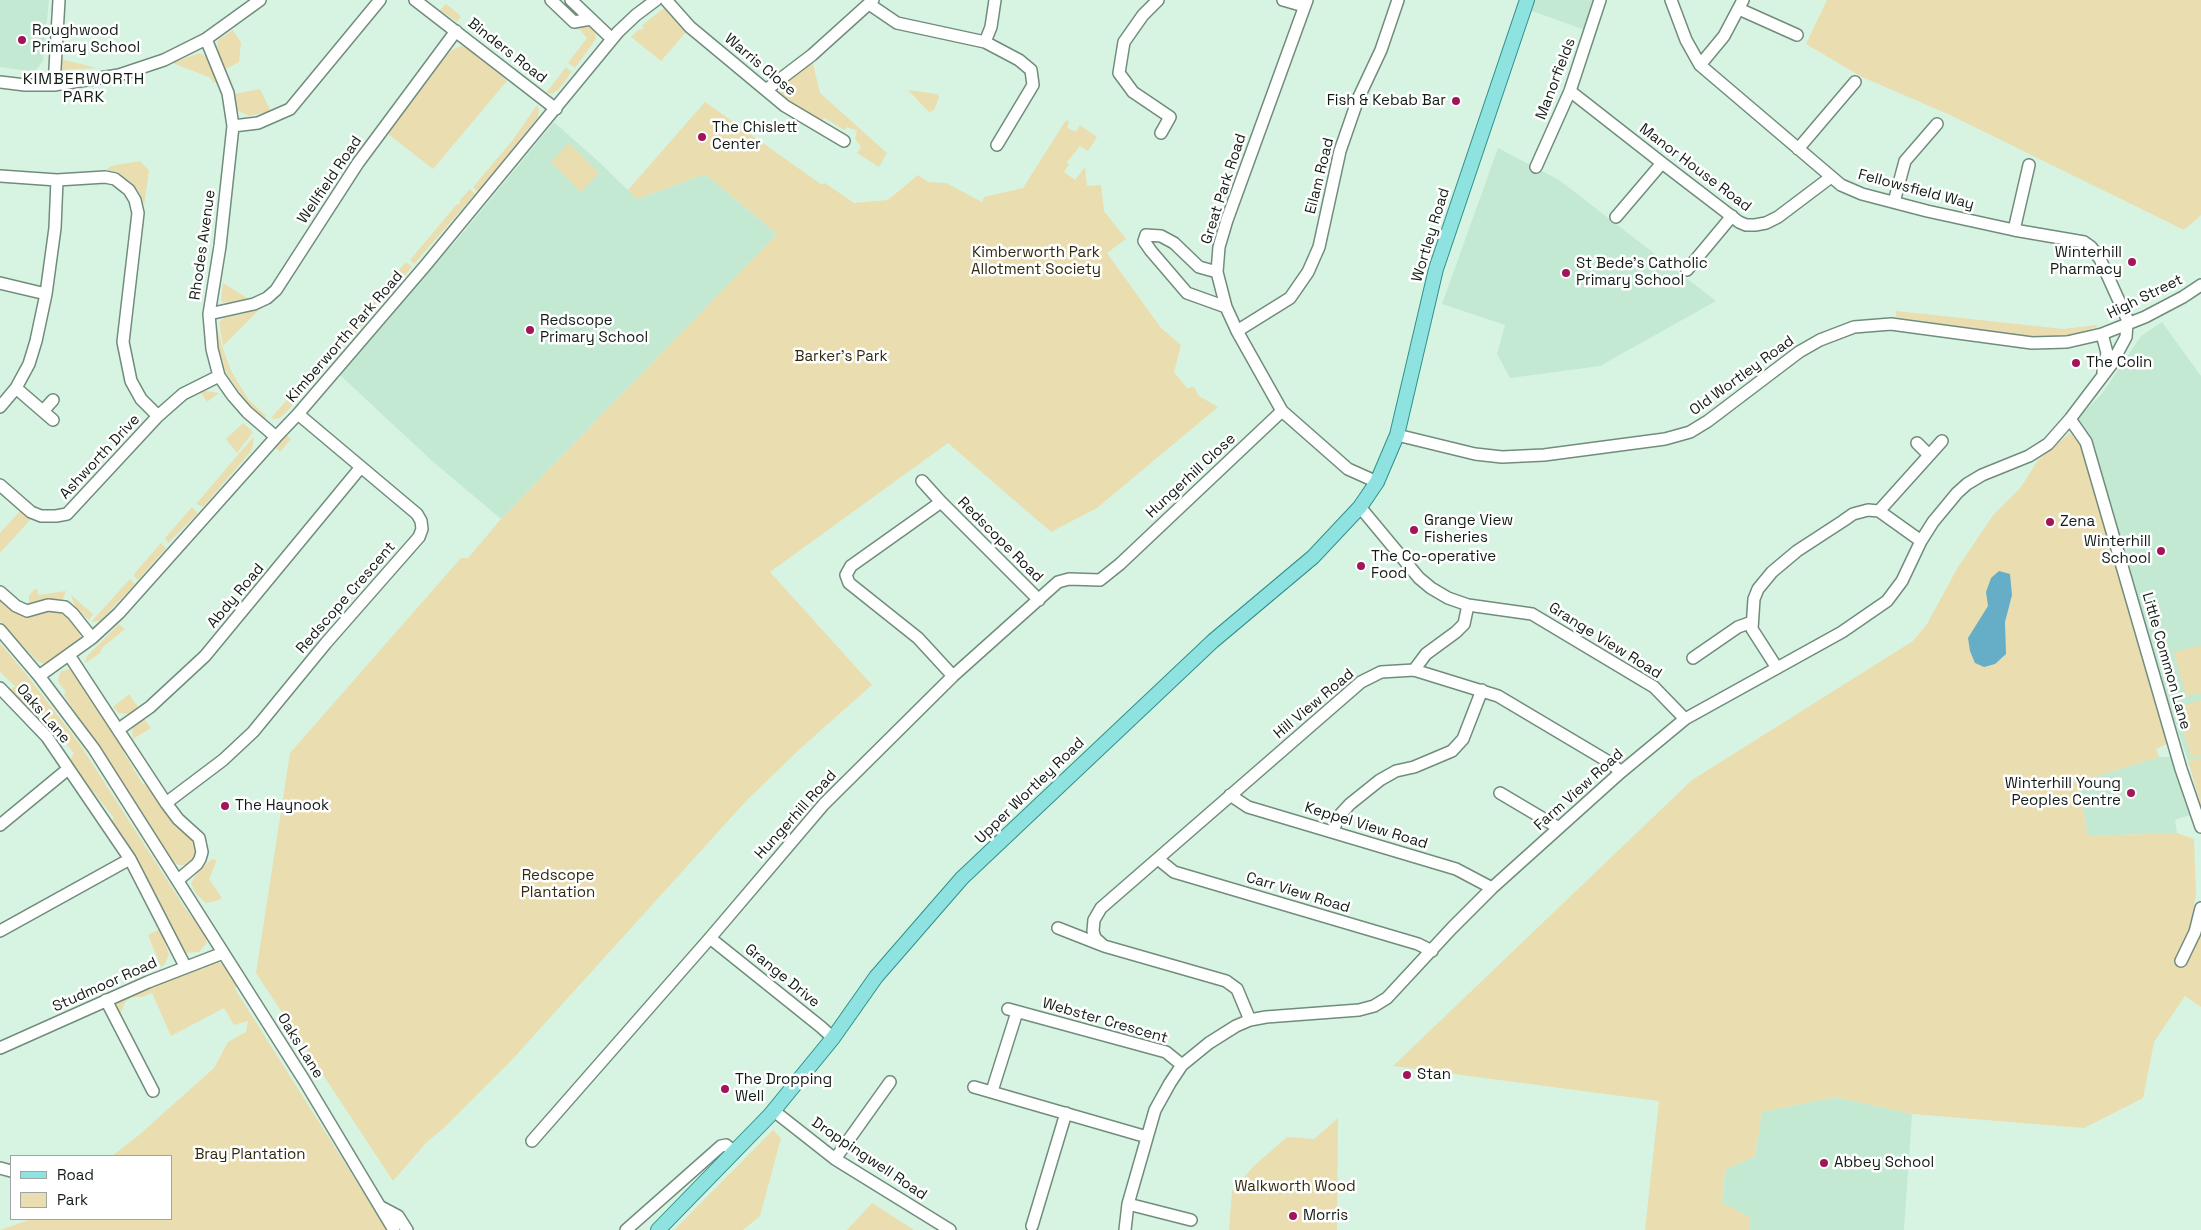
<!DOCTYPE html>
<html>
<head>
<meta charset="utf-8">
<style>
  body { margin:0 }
  #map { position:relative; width:2201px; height:1230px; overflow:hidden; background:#d7f4e2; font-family:"Space Grotesk",sans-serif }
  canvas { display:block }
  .legend { position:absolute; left:10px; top:1155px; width:162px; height:65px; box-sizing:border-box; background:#fff; border:1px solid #a0a4a2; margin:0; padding:6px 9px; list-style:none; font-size:15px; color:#121c16 }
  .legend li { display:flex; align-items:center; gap:10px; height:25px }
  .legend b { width:25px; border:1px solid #a0a4a2 }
</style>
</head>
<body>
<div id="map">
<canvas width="2201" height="1230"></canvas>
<ul class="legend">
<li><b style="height:6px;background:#8ee2df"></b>Road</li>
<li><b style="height:14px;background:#eaddaf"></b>Park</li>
</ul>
</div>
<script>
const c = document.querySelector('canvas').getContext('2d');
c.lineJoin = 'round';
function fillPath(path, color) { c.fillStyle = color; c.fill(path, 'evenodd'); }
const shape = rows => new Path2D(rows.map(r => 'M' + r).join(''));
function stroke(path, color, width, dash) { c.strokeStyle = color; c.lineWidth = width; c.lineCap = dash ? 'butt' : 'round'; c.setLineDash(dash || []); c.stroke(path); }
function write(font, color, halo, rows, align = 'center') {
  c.font = font + ' "Space Grotesk",sans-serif'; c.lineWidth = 5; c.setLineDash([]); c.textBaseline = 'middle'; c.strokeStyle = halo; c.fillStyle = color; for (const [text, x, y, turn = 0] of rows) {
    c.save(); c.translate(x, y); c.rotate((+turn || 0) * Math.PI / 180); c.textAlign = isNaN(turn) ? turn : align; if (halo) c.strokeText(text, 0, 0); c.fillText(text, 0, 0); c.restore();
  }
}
fillPath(shape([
  [0,0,49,0,43,61,34,72,0,67],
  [1527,0,1600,0,1590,32,1524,8],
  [554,122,598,161,637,199,705,174,777,234,501,519,431,460,339,374,429,269,457,240],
  [1498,148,1559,180,1716,301,1600,366,1510,378,1497,354,1505,325,1442,304],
  [2162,322,2201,376,2201,758,2188,761,2075,420,2101,395,2141,336],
  [2159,757,2172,757,2190,815,2175,820,2177,833,2088,836,2078,782],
  [1836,1097,1912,1114,1904,1230,1750,1230,1750,1217,1722,1203,1725,1170,1755,1156,1762,1112]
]), '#c4e9d3');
fillPath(shape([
  [1827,0,2201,0,2201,215,2184,230,1950,115,1860,76,1806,44],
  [446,4,461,16,457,22,440,10],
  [663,9,669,10,687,31,661,61,631,37,639,29,640,30,644,28,642,25],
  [586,23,595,32,596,39,575,68,568,63,587,38,576,25],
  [233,30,241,43,239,62,226,69,219,56,217,43,219,39],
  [461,46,466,47,501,75,507,81,433,169,387,133,443,60,452,50],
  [199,53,206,56,219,81,213,83,211,78,173,63],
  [59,59,68,61,97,68,63,70,59,64],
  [812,60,820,93,887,153,879,167,857,153,861,147,855,139,857,131,847,127,844,130,825,118,818,121,781,97,781,87],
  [566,67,572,72,559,89,552,94,546,93],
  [260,89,271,111,249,116,237,110,234,94],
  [908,90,937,94,939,97,934,110,929,112],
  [705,102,822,185,825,183,854,203,888,200,918,175,928,182,946,183,982,202,984,197,1023,188,1066,120,1069,122,1067,128,1076,132,1080,125,1097,137,1088,151,1080,146,1067,162,1069,164,1064,172,1075,180,1085,167,1087,186,1101,185,1104,211,1126,239,1107,253,1161,328,1181,345,1174,372,1187,388,1194,387,1199,396,1218,407,1097,508,1051,532,948,443,770,572,872,685,803,746,746,801,509,1063,445,1127,427,1142,393,1181,256,973,290,753,461,558,468,558,501,519,777,234,705,174,637,199,628,190],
  [537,105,539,110,538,117,478,192,473,187,512,141],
  [569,143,599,173,581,192,551,162],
  [140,161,149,170,144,206,141,195,132,183,118,172,106,170,111,166],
  [470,189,475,194,414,264,410,260,457,204,460,204,460,200],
  [406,262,412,267,353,335,351,335,347,332],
  [223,283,247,298,235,303,222,302,221,300],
  [262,307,223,346,219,322,224,318,243,314],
  [1896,311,2064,329,2096,325,2097,327,2065,336,2043,337,2018,336,1896,317],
  [216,322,222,346,231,371,248,399,266,416,263,419,246,401,226,373,218,345,215,332],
  [345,334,349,339,288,410,280,418,274,419,271,418],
  [199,390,219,393,207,402],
  [243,423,253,432,237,453,226,439],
  [2070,433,2089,454,2169,743,2156,749,2159,757,2078,782,2088,836,2177,833,2194,839,2196,895,2183,962,2201,928,2201,1007,2185,996,2154,1042,2143,1098,2084,1128,1912,1114,1836,1097,1762,1112,1755,1156,1725,1170,1722,1203,1750,1217,1750,1230,1645,1230,1659,1101,1393,1066,1692,780,1913,641,1927,624,1958,567,1994,514,2021,487,2038,460],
  [286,435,291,439,280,452,276,448],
  [254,436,252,450,203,507,196,504],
  [192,507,197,512,197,514,168,543,165,538],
  [21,510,31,519,0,553,0,533],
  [161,543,166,548,138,580,134,576,134,574],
  [130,579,135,584,118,602,100,621,91,622],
  [35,589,37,589,38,595,66,591,63,599,52,599,29,603,29,595],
  [0,595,18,610,52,609,64,611,81,630,80,638,55,661,45,664,37,661,0,621],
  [71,595,93,614,89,620,75,607],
  [119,624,125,629,103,647,99,654,85,663,87,656],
  [0,643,26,674,79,743,187,911,203,930,207,943,199,952,186,953,178,947,136,858,112,820,114,818,69,761,74,753,41,714,34,719,9,691,15,686,0,672],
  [2201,645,2201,693,2186,696,2174,652],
  [69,669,74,672,124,745,124,753,142,783,153,790,198,843,196,857,191,862,186,865,179,865,172,861,64,695,66,692,59,683,58,679,61,671],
  [129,694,138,707,129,714,119,713,113,707],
  [2201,700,2201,755,2191,758,2177,707],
  [144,719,151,728,133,739,132,728],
  [2201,758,2201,806,2188,761],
  [212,859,217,860,209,879,222,898,216,901,206,903,196,894,191,883,197,873],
  [160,929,169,954,165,964,161,967,148,935],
  [215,960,222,964,237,984,235,989,387,1230,0,1230,31,1219,171,1219,171,1156,112,1156,139,1135,214,1068,228,1042,246,1032,248,1021,234,1025,224,1008,171,1036,152,993,142,997,132,997,125,1002,119,1018,113,1006,115,1001],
  [1338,1118,1337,1230,1229,1230,1232,1191,1254,1166,1287,1137,1314,1139],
  [773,1130,781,1138,760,1216,743,1230,674,1230],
  [872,1203,914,1230,847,1230]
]), '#eaddaf');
fillPath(shape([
  [1999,571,2010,574,2012,595,2005,622,2006,654,1995,664,1984,667,1975,663,1970,651,1968,638,1988,606,1986,592,1991,578]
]), '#66aec8');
const minor = shape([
  [415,0,556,109],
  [551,0,574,22,591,19],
  [571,0,612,39],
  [666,0,690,27,785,106,844,141],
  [1158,0,1143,15,1124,42,1119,73,1133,92,1170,117,1161,133],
  [1283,0,1304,6],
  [1307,0,1227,220,1219,247,1217,272,1226,307,1237,331,1282,411,1348,469,1377,482],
  [1671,0,1686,40,1700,65,1841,185,1862,194,1927,211,2014,230,2084,242,2091,247,2100,259,2129,323],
  [869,4,897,23,985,42,1019,60,1031,70,1033,85,997,145],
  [1739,9,1797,35],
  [206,39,228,93,233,126,220,246,209,314,212,349,219,376,233,396,247,412,276,437],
  [985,42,991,27,995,0],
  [1700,65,1724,36,1743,0],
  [0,82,25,85,54,85,119,75,164,60,206,39,260,0],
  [54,85,59,0],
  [766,90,812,55,873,0],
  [1570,91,1662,163,1739,222,1746,225,1755,225,1766,223,1778,217,1831,177],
  [233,126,258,123,290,109,380,0],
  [1798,149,1855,82],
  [1536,167,1570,91,1600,0],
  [0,176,57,180,105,177,115,179,129,190,135,200,138,213,123,342,131,381,141,399,158,416],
  [1894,202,1905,161,1937,124],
  [1616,217,1662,163],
  [2014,230,2029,165],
  [1687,270,1732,216],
  [1217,272,1199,267,1174,243,1161,236,1146,235,1144,241,1151,251,1187,293,1226,307],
  [0,283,46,294],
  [209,314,254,304,267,298,276,290,358,163,456,31],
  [1237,331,1290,298,1308,272,1319,247,1340,151,1358,99,1381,50,1398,0],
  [2102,334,2107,353,2103,372],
  [16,388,53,420],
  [0,407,16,388,29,364,36,341,46,294,55,228,57,180],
  [43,411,53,400],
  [2070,419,2086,442,2181,769,2201,827],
  [1397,435,1475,454,1502,457,1544,455,1665,439,1690,432,1708,421,1799,352,1820,340,1854,327,1891,324,2032,343,2067,342,2102,334,2145,317,2183,297,2201,285],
  [1917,443,1929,455],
  [922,481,941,502],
  [0,485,31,512,41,516,56,516,67,514,158,416,183,394,219,376],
  [1360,507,1419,578,1431,588,1448,598,1468,605,1532,614,1654,687,1685,719],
  [1879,511,1942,441],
  [0,592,16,606,27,611,48,605,65,607,73,614,92,638],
  [0,630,39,676,94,749,304,1080,394,1230],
  [69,655,166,803,178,819,199,838,202,852,200,859,197,864,178,880],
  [1693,658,1738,627,1752,622],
  [1777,668,1752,629,1754,599,1758,589,1772,572,1797,551,1843,521,1853,514,1868,510,1879,511,1921,541],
  [1414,670,1426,654,1456,632,1464,624,1468,605],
  [39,676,92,638,119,613,276,437,298,414,425,266,618,32,636,15,656,0],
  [953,676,918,638,849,583,846,575,851,566,941,502,1039,600],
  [0,688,47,737,130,859,185,966],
  [119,729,150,707,205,656,361,467],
  [1500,793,1559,828],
  [1230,795,1248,807,1456,869,1492,888],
  [166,803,223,760,253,732,326,643,419,537,422,529,421,521,417,514,298,414],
  [0,825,68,769],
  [1333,832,1338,817,1350,804,1380,780,1396,771,1414,767,1452,751,1463,739,1482,690],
  [1158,859,1174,872,1418,944,1432,951],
  [1058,928,1104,946,1226,981,1237,989,1250,1020],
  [0,931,130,859],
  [710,938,821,1027,833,1038],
  [1104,946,1095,938,1093,931,1094,920,1101,908,1361,682,1381,672,1414,670,1498,696,1609,762,1621,772],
  [2181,961,2195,932,2201,908],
  [106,1000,153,1091],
  [1008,1009,1166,1052,1182,1065],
  [0,1048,148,982,223,953],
  [974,1087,1147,1137],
  [992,1091,1017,1012],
  [774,1111,835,1159,950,1230],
  [532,1141,710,938,824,804,953,676,1058,582,1069,579,1100,580,1120,564,1282,411],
  [835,1159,890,1082],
  [0,1168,11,1171],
  [1128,1204,1191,1220],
  [381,1207,398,1216,407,1230],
  [1032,1226,1066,1113],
  [626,1230,721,1146,726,1145,735,1152],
  [1125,1230,1128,1204,1155,1110,1170,1083,1182,1065,1209,1043,1236,1026,1250,1020,1266,1017,1359,1010,1374,1006,1387,998,1452,928,1492,888,1621,772,1685,719,1842,632,1887,601,1902,581,1921,541,1933,522,1957,493,1967,484,1982,475,2029,456,2048,444,2070,419,2111,365,2126,337,2127,324]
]);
const major = shape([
  [658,1230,770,1115,833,1038,876,977,962,878,1213,641,1313,557,1360,507,1377,482,1397,435,1436,269,1527,0]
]);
stroke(minor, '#718c7c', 14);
stroke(major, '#32908a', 16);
stroke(minor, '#fff', 11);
stroke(major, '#8ee2df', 14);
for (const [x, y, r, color] of [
  [22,40,5,"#a3155b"],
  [1456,101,5,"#a3155b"],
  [702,137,5,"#a3155b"],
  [2132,262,5,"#a3155b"],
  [1566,273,5,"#a3155b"],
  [530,330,5,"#a3155b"],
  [2076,363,5,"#a3155b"],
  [2050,522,5,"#a3155b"],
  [1414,530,5,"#a3155b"],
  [2161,551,5,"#a3155b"],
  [1361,566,5,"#a3155b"],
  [2131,793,5,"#a3155b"],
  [225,806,5,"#a3155b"],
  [1407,1075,5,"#a3155b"],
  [725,1089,5,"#a3155b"],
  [1824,1163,5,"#a3155b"],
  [1293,1216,5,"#a3155b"]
]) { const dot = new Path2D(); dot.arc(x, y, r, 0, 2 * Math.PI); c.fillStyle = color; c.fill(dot); stroke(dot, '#fff', 2); }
write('15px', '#121c16', '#fff', [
  ["Roughwood",32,31],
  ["Primary School",32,48],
  ["Fish & Kebab Bar",1446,101,"right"],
  ["The Chislett",712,128],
  ["Center",712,145],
  ["Winterhill",2122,253,"right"],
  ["Pharmacy",2122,270,"right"],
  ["St Bede's Catholic",1576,264],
  ["Primary School",1576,281],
  ["Redscope",540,321],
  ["Primary School",540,338],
  ["The Colin",2086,363],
  ["Grange View",1424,521],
  ["Fisheries",1424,538],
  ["Zena",2060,522],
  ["Winterhill",2151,542,"right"],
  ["School",2151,559,"right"],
  ["The Co-operative",1371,557],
  ["Food",1371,574],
  ["Winterhill Young",2121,784,"right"],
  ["Peoples Centre",2121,801,"right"],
  ["The Haynook",235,806],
  ["Stan",1417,1075],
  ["The Dropping",735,1080],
  ["Well",735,1097],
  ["Abbey School",1834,1163],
  ["Morris",1303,1216]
], 'left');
write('15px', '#121c16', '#fff', [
  ["Binders Road",507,51,38],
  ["Warris Close",760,65,40],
  ["Manorfields",1556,79,-69],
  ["Manor House Road",1695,168,37],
  ["Eilam Road",1320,176,-76],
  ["Wellfield Road",330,180,-56],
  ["Great Park Road",1224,189,-72],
  ["Fellowsfield Way",1916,190,15],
  ["Wortley Road",1431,235,-73],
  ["Rhodes Avenue",203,245,-82],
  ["High Street",2145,297,-26],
  ["Kimberworth Park Road",345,337,-49],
  ["Old Wortley Road",1742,376,-36],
  ["Ashworth Drive",100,457,-47],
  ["Hungerhill Close",1191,476,-43],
  ["Redscope Road",1000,540,45],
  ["Abdy Road",236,596,-50],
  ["Redscope Crescent",346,598,-49],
  ["Grange View Road",1605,641,32],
  ["Little Common Lane",2166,661,74],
  ["Hill View Road",1314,704,-40],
  ["Oaks Lane",43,714,49],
  ["Farm View Road",1579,790,-42],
  ["Upper Wortley Road",1030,791,-44],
  ["Hungerhill Road",796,815,-48],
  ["Keppel View Road",1366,826,17],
  ["Carr View Road",1298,893,17],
  ["Grange Drive",782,976,39],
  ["Studmoor Road",105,985,-24],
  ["Webster Crescent",1105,1021,16],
  ["Oaks Lane",300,1046,58],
  ["Droppingwell Road",869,1159,34]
]);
write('15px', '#312a0e', '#fff', [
  ["Kimberworth Park",1036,253],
  ["Allotment Society",1036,270],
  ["Barker's Park",841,357],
  ["Redscope",558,876],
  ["Plantation",558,893],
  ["Bray Plantation",250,1155],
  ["Walkworth Wood",1295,1187]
]);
c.letterSpacing = '1px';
write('16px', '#121c16', '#fff', [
  ["KIMBERWORTH",84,80],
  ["PARK",84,98]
]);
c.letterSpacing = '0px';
</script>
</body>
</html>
